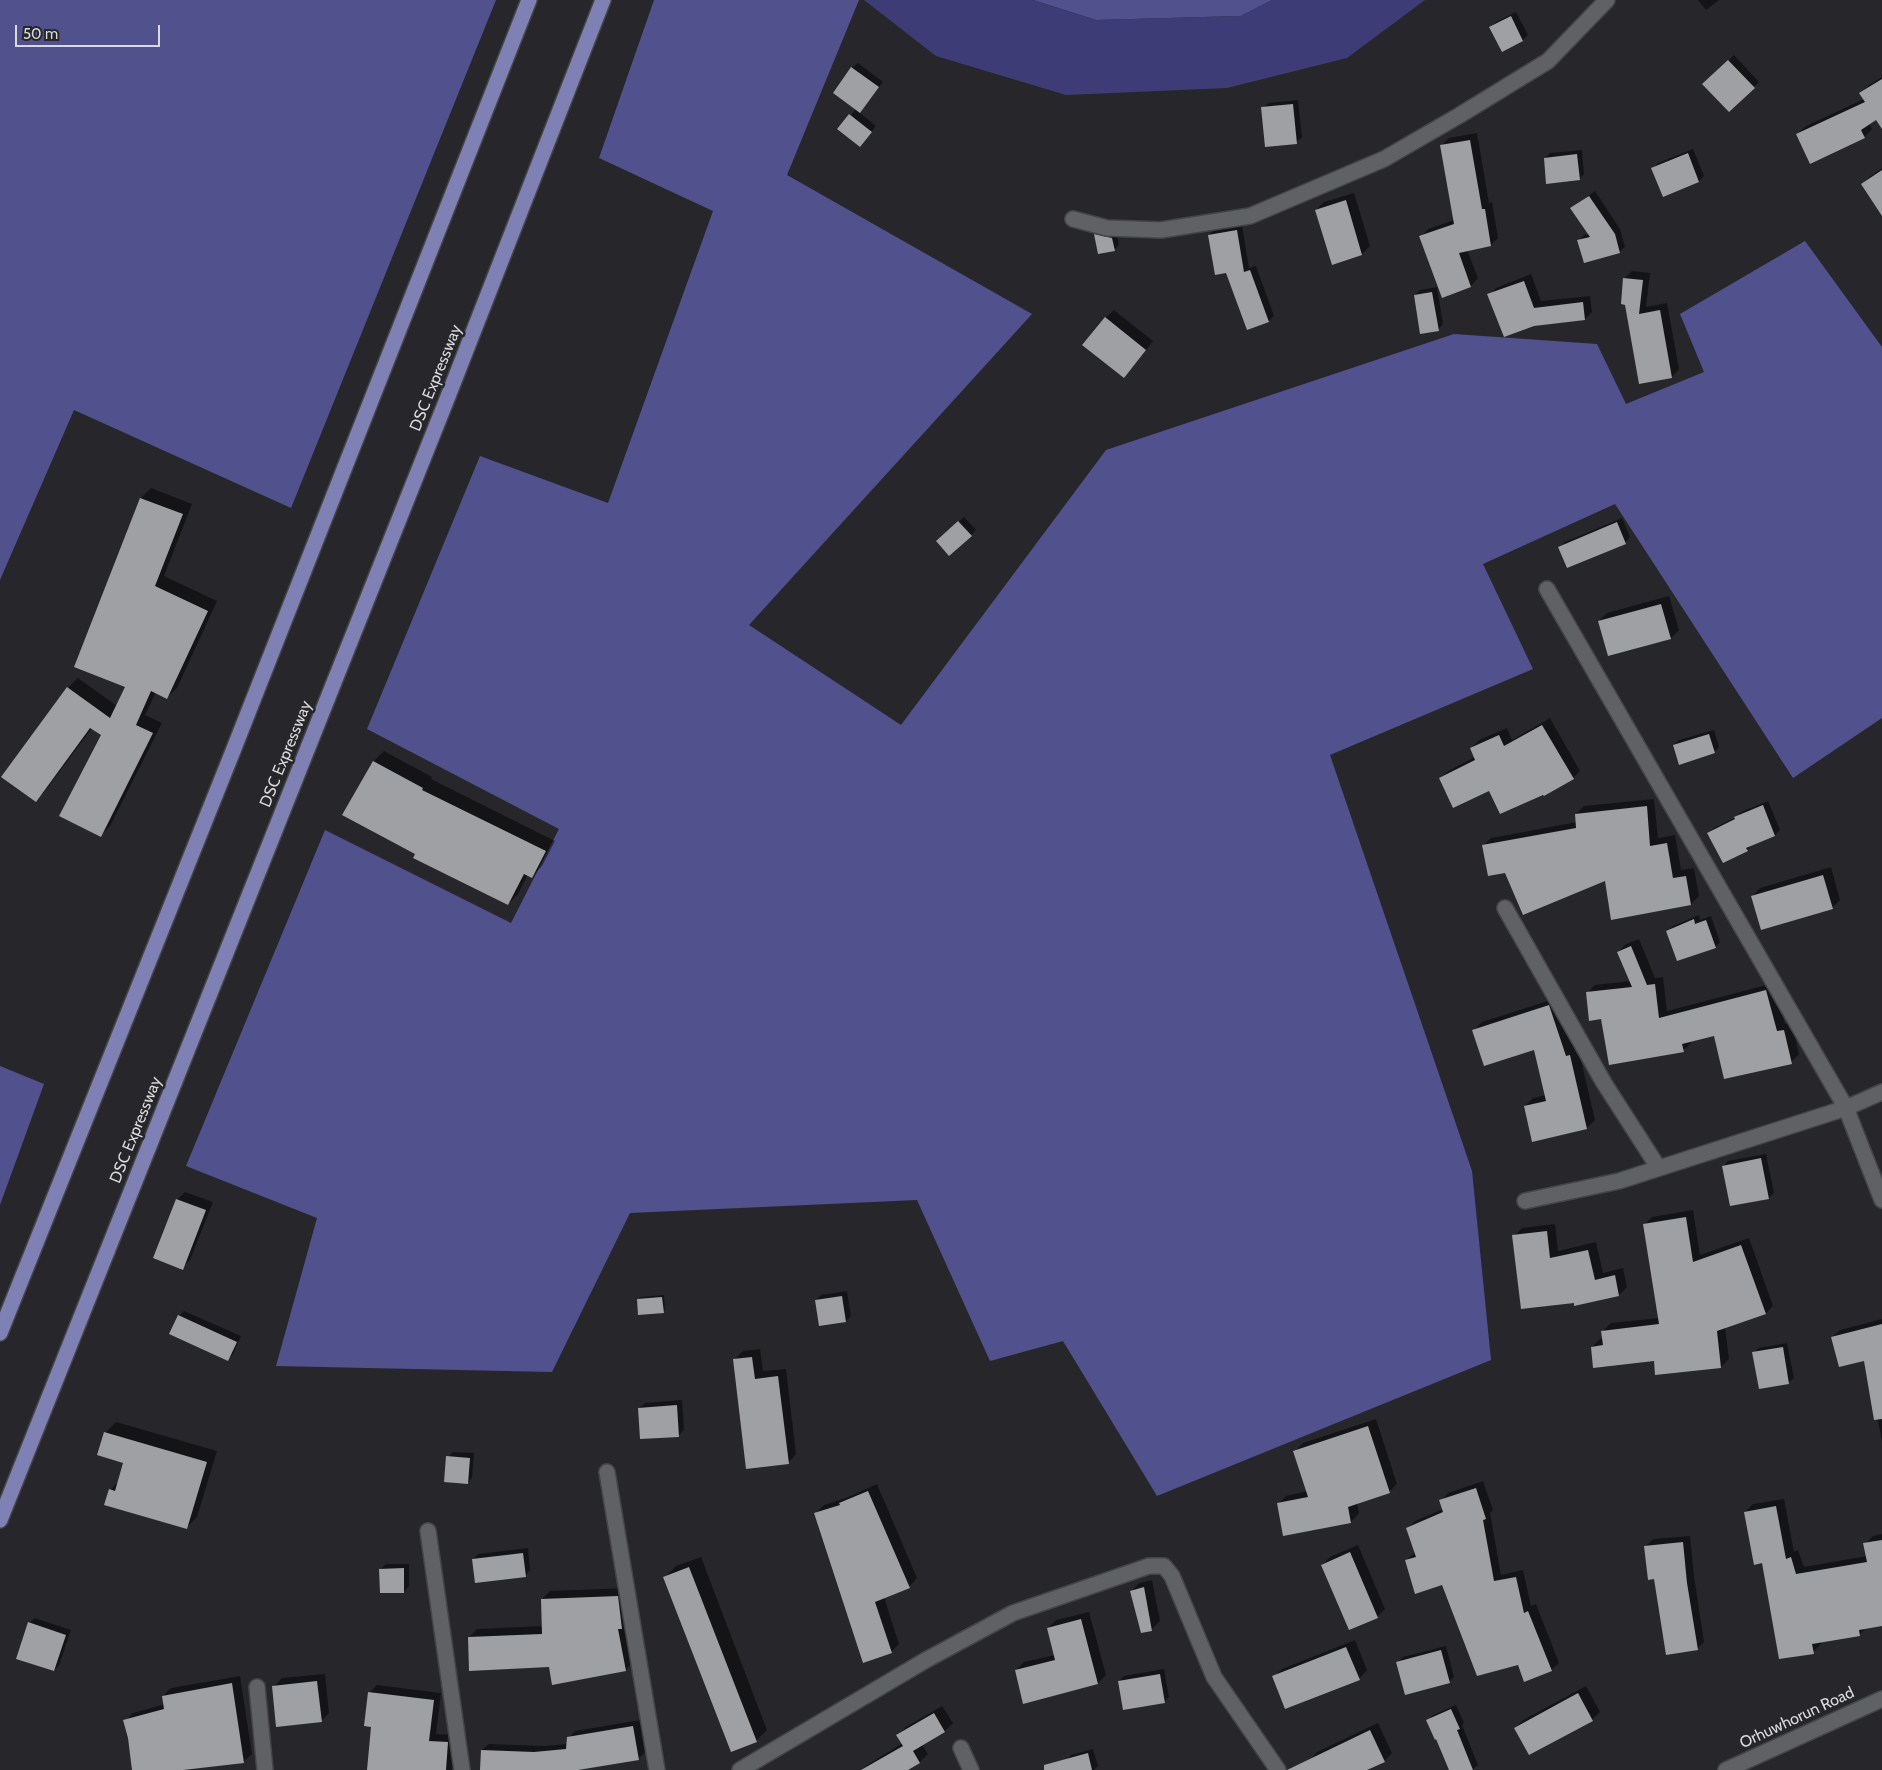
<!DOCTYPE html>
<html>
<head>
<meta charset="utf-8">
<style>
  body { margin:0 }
  #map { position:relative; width:1882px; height:1770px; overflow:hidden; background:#27272b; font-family:Cabin,sans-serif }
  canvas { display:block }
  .scale { position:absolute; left:15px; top:25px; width:145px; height:22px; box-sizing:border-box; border:2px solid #dadadd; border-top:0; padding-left:6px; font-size:15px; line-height:18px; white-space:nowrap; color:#dadadd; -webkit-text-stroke:4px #27272b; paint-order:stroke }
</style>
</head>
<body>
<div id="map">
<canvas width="1882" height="1770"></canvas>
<div class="scale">50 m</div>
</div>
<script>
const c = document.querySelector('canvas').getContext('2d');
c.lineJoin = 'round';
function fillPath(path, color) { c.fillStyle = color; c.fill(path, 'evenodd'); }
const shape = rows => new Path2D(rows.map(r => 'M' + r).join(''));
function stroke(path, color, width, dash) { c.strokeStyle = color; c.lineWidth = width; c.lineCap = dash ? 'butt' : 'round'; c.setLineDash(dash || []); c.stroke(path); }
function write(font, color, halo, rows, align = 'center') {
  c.font = font + ' Cabin,sans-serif'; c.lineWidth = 5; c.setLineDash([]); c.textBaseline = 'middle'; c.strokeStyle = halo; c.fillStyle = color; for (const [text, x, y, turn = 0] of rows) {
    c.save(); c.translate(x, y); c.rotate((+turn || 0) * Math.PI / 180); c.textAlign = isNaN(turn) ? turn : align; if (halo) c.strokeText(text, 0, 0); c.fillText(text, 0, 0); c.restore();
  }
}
fillPath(shape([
  [0,0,496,0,291,508,74,410,0,580],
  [654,0,859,0,787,175,1032,314,749,625,901,725,1106,450,1454,334,1597,344,1626,404,1704,372,1680,314,1805,241,1882,347,1882,718,1793,778,1615,504,1483,564,1533,669,1330,755,1472,1171,1491,1360,1157,1496,1063,1341,990,1361,917,1200,630,1213,552,1372,276,1366,317,1218,186,1166,325,830,511,923,559,829,367,729,480,456,608,503,713,211,599,158],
  [1033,0,1272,0,1241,16,1096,20],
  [0,1066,44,1084,0,1205]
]), '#51518e');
fillPath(shape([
  [864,0,1033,0,1096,20,1241,16,1272,0,1425,0,1347,58,1227,88,1066,95,936,56]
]), '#3e3c77');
fillPath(shape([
  [1698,0,1719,0,1706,10],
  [1516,12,1528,35,1523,40,1503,51,1491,27,1496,22],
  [1734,55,1759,82,1754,87,1709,79],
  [858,63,883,82,859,112,876,126,865,140,839,129,856,109,852,68],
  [1882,77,1882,115,1869,123,1872,129,1864,137,1797,134,1806,126,1864,99,1861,93,1869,85],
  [1298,100,1302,137,1296,142,1263,108,1268,103],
  [1477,133,1489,203,1492,202,1498,238,1491,245,1467,250,1478,278,1471,286,1443,296,1421,237,1428,229,1454,220,1442,145,1449,138],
  [1693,149,1704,176,1699,181,1664,195,1653,168,1658,163],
  [1582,150,1584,174,1579,179,1545,158,1550,153],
  [1882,168,1882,214,1862,184,1871,176],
  [1595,191,1620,229,1625,247,1619,252,1579,240,1584,235,1589,234,1572,208],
  [1354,193,1370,246,1362,254,1332,263,1316,210,1324,202],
  [1242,225,1249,268,1256,266,1274,316,1269,321,1227,272,1209,235,1214,230],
  [1100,230,1117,233,1119,245,1114,250,1095,235],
  [1632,271,1650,273,1646,307,1667,303,1679,369,1672,377,1640,382,1624,279],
  [1531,274,1541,301,1590,296,1592,312,1585,319,1534,325,1489,295,1496,288],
  [1437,287,1443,324,1438,330,1415,295,1420,290],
  [1114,310,1153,341,1132,368,1105,318],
  [151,488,192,504,164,576,217,601,177,688,167,697,156,692,145,715,162,723,110,826,100,836,102,735,92,728,45,791,36,801,68,688,78,678,117,706,127,686,75,667,141,498],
  [964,517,976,530,971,535,942,536],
  [1622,518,1630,537,1625,543,1560,547,1565,542],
  [1669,596,1679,630,1671,638,1599,621,1607,613],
  [1550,718,1580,771,1573,778,1490,789,1440,778,1448,771,1475,757,1471,748,1479,740,1507,728,1512,740],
  [1714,730,1719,747,1714,752,1674,745,1679,740],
  [384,751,432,777,431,779,555,841,542,866,532,876,528,874,518,894,508,904,344,814,374,761],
  [1654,799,1658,838,1675,835,1681,870,1694,868,1699,896,1691,904,1606,880,1506,872,1483,846,1491,838,1577,822,1576,814,1584,806],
  [1768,801,1780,830,1775,835,1752,844,1747,850,1709,833,1714,828,1736,817,1741,812],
  [1831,867,1840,900,1832,908,1752,896,1760,888],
  [1699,915,1700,920,1711,916,1720,942,1715,947,1668,931,1673,926],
  [1639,939,1655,978,1663,977,1667,1011,1774,983,1785,1024,1792,1022,1799,1054,1791,1062,1715,1034,1691,1040,1691,1043,1683,1051,1602,1018,1587,993,1595,985,1631,981,1618,952,1626,944],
  [1557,998,1574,1048,1578,1047,1595,1120,1587,1128,1525,1106,1533,1098,1546,1095,1535,1049,1474,1030,1482,1022],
  [1766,1154,1774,1193,1769,1198,1723,1167,1728,1161],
  [185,1192,213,1202,190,1260,182,1268,177,1200],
  [1693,1210,1700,1255,1749,1238,1773,1306,1766,1313,1725,1327,1729,1359,1721,1367,1655,1360,1592,1347,1600,1339,1604,1339,1603,1331,1611,1323,1659,1318,1644,1225,1652,1217],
  [1555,1224,1558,1251,1596,1242,1603,1273,1623,1268,1627,1287,1619,1295,1574,1301,1514,1236,1522,1228],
  [847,1291,851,1316,846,1321,816,1300,821,1295],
  [664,1295,665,1310,663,1312,638,1299,641,1297],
  [184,1311,241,1336,233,1354,228,1359,179,1316],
  [1882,1319,1882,1441,1865,1359,1832,1337,1840,1330],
  [1787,1343,1794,1378,1788,1383,1753,1353,1759,1348],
  [760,1349,763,1371,786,1369,796,1454,788,1463,735,1359,743,1351],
  [682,1400,684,1430,678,1436,639,1408,645,1403],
  [1376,1419,1397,1484,1389,1492,1357,1503,1359,1513,1351,1522,1278,1504,1286,1496,1308,1491,1295,1451,1303,1443],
  [116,1422,217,1451,197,1517,186,1528,110,1490,119,1481,125,1462,105,1433],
  [453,1452,474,1453,472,1478,467,1483,448,1457],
  [1483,1481,1493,1510,1490,1513,1501,1575,1523,1570,1531,1606,1536,1604,1559,1663,1551,1670,1519,1663,1443,1583,1406,1560,1416,1552,1407,1529,1415,1521,1443,1509,1441,1501,1448,1493],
  [877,1484,917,1578,909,1587,884,1597,899,1644,891,1652,816,1513,824,1505,846,1498],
  [1784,1499,1794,1552,1798,1550,1804,1567,1867,1556,1865,1544,1873,1536,1882,1534,1882,1625,1867,1627,1859,1635,1821,1641,1821,1644,1813,1652,1763,1562,1745,1512,1753,1504],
  [1690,1536,1694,1576,1704,1642,1697,1649,1655,1578,1646,1546,1653,1539],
  [1358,1545,1385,1609,1377,1617,1322,1565,1330,1557],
  [528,1548,530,1570,525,1576,473,1559,478,1554],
  [701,1557,767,1730,756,1741,665,1577,676,1566],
  [386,1564,409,1564,409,1586,404,1592,380,1570],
  [1152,1580,1160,1621,1151,1630,1131,1592,1139,1583],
  [626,1588,634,1661,626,1670,550,1666,469,1637,477,1629,543,1626,542,1599,550,1591],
  [1089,1612,1106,1675,1098,1683,1016,1670,1024,1662,1055,1655,1048,1628,1056,1620],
  [35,1618,71,1630,59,1665,54,1670,29,1623],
  [1355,1640,1367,1670,1359,1679,1274,1677,1282,1669],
  [1446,1646,1454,1677,1449,1682,1398,1662,1403,1657],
  [1164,1669,1169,1697,1164,1702,1119,1681,1124,1676],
  [325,1674,329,1713,321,1721,274,1687,282,1678],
  [240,1676,252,1754,243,1762,172,1770,133,1770,130,1737,125,1721,133,1713,165,1704,163,1696,171,1688],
  [377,1685,441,1693,436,1734,455,1735,452,1770,368,1770,372,1726,369,1693],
  [1586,1686,1600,1712,1592,1720,1515,1728,1523,1720],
  [1456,1705,1464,1723,1462,1725,1478,1765,1472,1770,1450,1770,1428,1720,1433,1715],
  [942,1706,953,1723,945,1731,922,1745,928,1754,920,1762,906,1770,861,1770,867,1765,903,1743,898,1735,906,1727],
  [640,1720,645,1752,639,1758,571,1770,494,1770,482,1750,489,1744,542,1746,568,1744,569,1738,575,1731],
  [1378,1723,1392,1753,1384,1761,1364,1770,1315,1770,1310,1760,1317,1752],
  [1093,1749,1098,1766,1094,1770,1069,1770,1066,1760,1071,1755]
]), '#0007');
fillPath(shape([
  [1511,16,1523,41,1502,52,1489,27],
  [1728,60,1755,88,1729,112,1702,84],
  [851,67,879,87,860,113,833,93],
  [1882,79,1882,129,1876,120,1861,130,1865,138,1810,164,1796,134,1865,102,1859,93],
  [1293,104,1297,144,1265,147,1261,107],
  [849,114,872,132,860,147,837,129],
  [1470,140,1482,209,1485,209,1491,246,1459,253,1471,287,1442,298,1419,236,1454,224,1440,145],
  [1688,153,1699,182,1663,197,1651,168],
  [1577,154,1580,180,1546,184,1544,158],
  [1882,170,1882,216,1861,184],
  [1589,196,1615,234,1620,253,1584,263,1577,240,1590,237,1570,208],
  [1346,200,1362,255,1332,265,1315,210],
  [1237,230,1244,272,1250,270,1269,322,1247,330,1226,273,1215,275,1208,235],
  [1094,234,1112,238,1115,251,1098,254],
  [1623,278,1643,280,1639,314,1660,310,1672,378,1639,384,1625,305,1621,304],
  [1524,281,1534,308,1583,302,1585,320,1534,326,1504,337,1487,294],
  [1432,292,1439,331,1420,334,1414,295],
  [1105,317,1146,350,1124,378,1082,345],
  [140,498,183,514,155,586,208,611,167,699,151,691,136,725,153,733,101,837,59,816,101,735,90,728,36,802,1,777,67,687,110,718,125,687,74,667],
  [958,521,972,536,949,556,936,541],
  [1617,522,1626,544,1567,568,1558,547],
  [1661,604,1671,639,1608,656,1598,621],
  [1542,725,1574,779,1544,796,1543,795,1500,814,1489,791,1453,808,1439,778,1475,760,1470,748,1499,735,1504,746],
  [1709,734,1715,753,1679,765,1673,745],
  [373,761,423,788,422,790,546,851,532,878,524,874,508,905,413,858,415,854,342,815],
  [1763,805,1775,836,1746,848,1748,851,1723,863,1707,833,1735,819,1734,817],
  [1647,806,1650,846,1667,843,1673,878,1686,876,1691,905,1611,920,1605,881,1523,915,1505,873,1488,876,1482,845,1576,828,1575,814],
  [1823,875,1833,909,1761,930,1751,896],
  [1694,919,1695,924,1706,920,1716,948,1677,961,1666,931],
  [1631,946,1647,985,1655,984,1659,1018,1766,990,1777,1031,1784,1030,1792,1064,1724,1079,1714,1036,1682,1044,1684,1052,1609,1065,1601,1019,1589,1021,1586,992,1632,987,1617,952],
  [1549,1005,1566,1056,1570,1055,1587,1129,1532,1142,1524,1106,1546,1101,1534,1050,1484,1066,1472,1030],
  [1761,1158,1769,1199,1730,1206,1722,1166],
  [176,1199,206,1210,183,1270,153,1258],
  [1686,1217,1693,1262,1741,1245,1766,1314,1717,1331,1721,1368,1655,1375,1654,1361,1593,1368,1591,1347,1603,1345,1601,1331,1659,1324,1643,1224],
  [1547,1231,1550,1258,1588,1250,1595,1280,1615,1275,1619,1296,1574,1306,1574,1303,1521,1309,1512,1235],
  [842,1296,846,1322,819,1326,815,1300],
  [662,1297,664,1313,638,1315,637,1299],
  [178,1315,237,1342,228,1361,169,1334],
  [1882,1324,1882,1419,1874,1420,1864,1361,1839,1367,1831,1337],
  [1783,1347,1789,1384,1759,1389,1752,1352],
  [752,1357,755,1379,778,1376,789,1464,746,1469,733,1359],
  [677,1405,679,1437,640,1439,638,1408],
  [1368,1426,1390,1493,1348,1507,1351,1523,1283,1536,1277,1503,1308,1497,1293,1451],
  [104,1432,207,1462,187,1529,104,1505,109,1489,115,1491,123,1463,97,1455],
  [446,1456,470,1458,468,1484,444,1482],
  [1476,1488,1486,1519,1483,1520,1494,1581,1516,1577,1524,1613,1528,1611,1552,1671,1524,1682,1518,1665,1477,1676,1442,1585,1415,1594,1405,1560,1416,1557,1406,1528,1443,1512,1439,1500],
  [868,1491,910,1588,875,1602,892,1653,863,1663,814,1513,840,1505,839,1503],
  [1776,1506,1786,1559,1791,1557,1796,1574,1867,1562,1863,1543,1882,1540,1882,1626,1859,1630,1860,1636,1812,1644,1814,1654,1779,1659,1762,1563,1754,1565,1744,1512],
  [1683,1542,1687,1583,1698,1650,1666,1655,1654,1579,1648,1580,1644,1546],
  [1350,1552,1378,1618,1349,1630,1321,1565],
  [523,1553,526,1577,475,1583,472,1559],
  [689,1567,757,1742,731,1752,663,1577],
  [404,1568,404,1593,380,1593,379,1569],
  [1144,1587,1152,1631,1141,1633,1130,1591],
  [618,1596,622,1629,618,1629,626,1671,552,1685,549,1667,469,1671,468,1637,542,1634,541,1599],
  [1081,1619,1098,1684,1023,1704,1015,1670,1055,1660,1047,1628],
  [28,1622,66,1635,54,1671,16,1659],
  [1346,1647,1360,1680,1285,1709,1272,1676],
  [1441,1650,1450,1683,1405,1695,1396,1662],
  [1160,1674,1165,1703,1123,1710,1118,1681],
  [317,1681,322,1722,276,1727,272,1686],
  [232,1683,244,1763,183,1770,132,1770,128,1738,123,1720,164,1709,162,1696],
  [368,1692,434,1700,429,1741,448,1742,446,1770,367,1770,371,1727,364,1726],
  [1578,1693,1593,1721,1529,1755,1514,1728],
  [1451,1709,1460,1729,1457,1730,1473,1770,1449,1770,1436,1739,1435,1740,1426,1720],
  [934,1713,945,1732,913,1751,920,1763,908,1770,861,1770,903,1746,896,1735],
  [633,1726,639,1760,578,1770,480,1770,481,1750,534,1752,566,1749,567,1737],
  [1370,1730,1385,1762,1367,1770,1287,1770],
  [1088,1753,1092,1770,1044,1770,1044,1765]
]), '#9fa0a4');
const street = shape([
  [1073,219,1107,228,1161,230,1250,216,1384,159,1460,115,1548,61,1607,0],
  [1547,589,1846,1108,1882,1200],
  [1505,908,1604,1083,1658,1167],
  [1525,1201,1619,1181,1846,1108,1882,1092],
  [607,1472,657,1770],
  [428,1531,462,1770],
  [257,1687,265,1770],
  [961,1748,971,1770],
  [740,1770,926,1660,1013,1613,1149,1566,1164,1566,1172,1576,1214,1677,1278,1770]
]);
const secondary = shape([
  [1726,1770,1882,1699]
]);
const primary = shape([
  [0,1333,231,756,529,0],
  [0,1520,449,394,603,0]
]);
stroke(street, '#454548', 18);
stroke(secondary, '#454548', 18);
stroke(primary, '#454548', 18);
stroke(street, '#606165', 15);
stroke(secondary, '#606165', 15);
stroke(primary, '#7f80b3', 15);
write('16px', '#dadadd', '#27272b', [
  ["DSC Expressway",436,378,-68],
  ["DSC Expressway",286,754,-68],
  ["DSC Expressway",136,1130,-68],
  ["Orhuwhorun Road",1797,1718,-25]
]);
</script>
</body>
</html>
